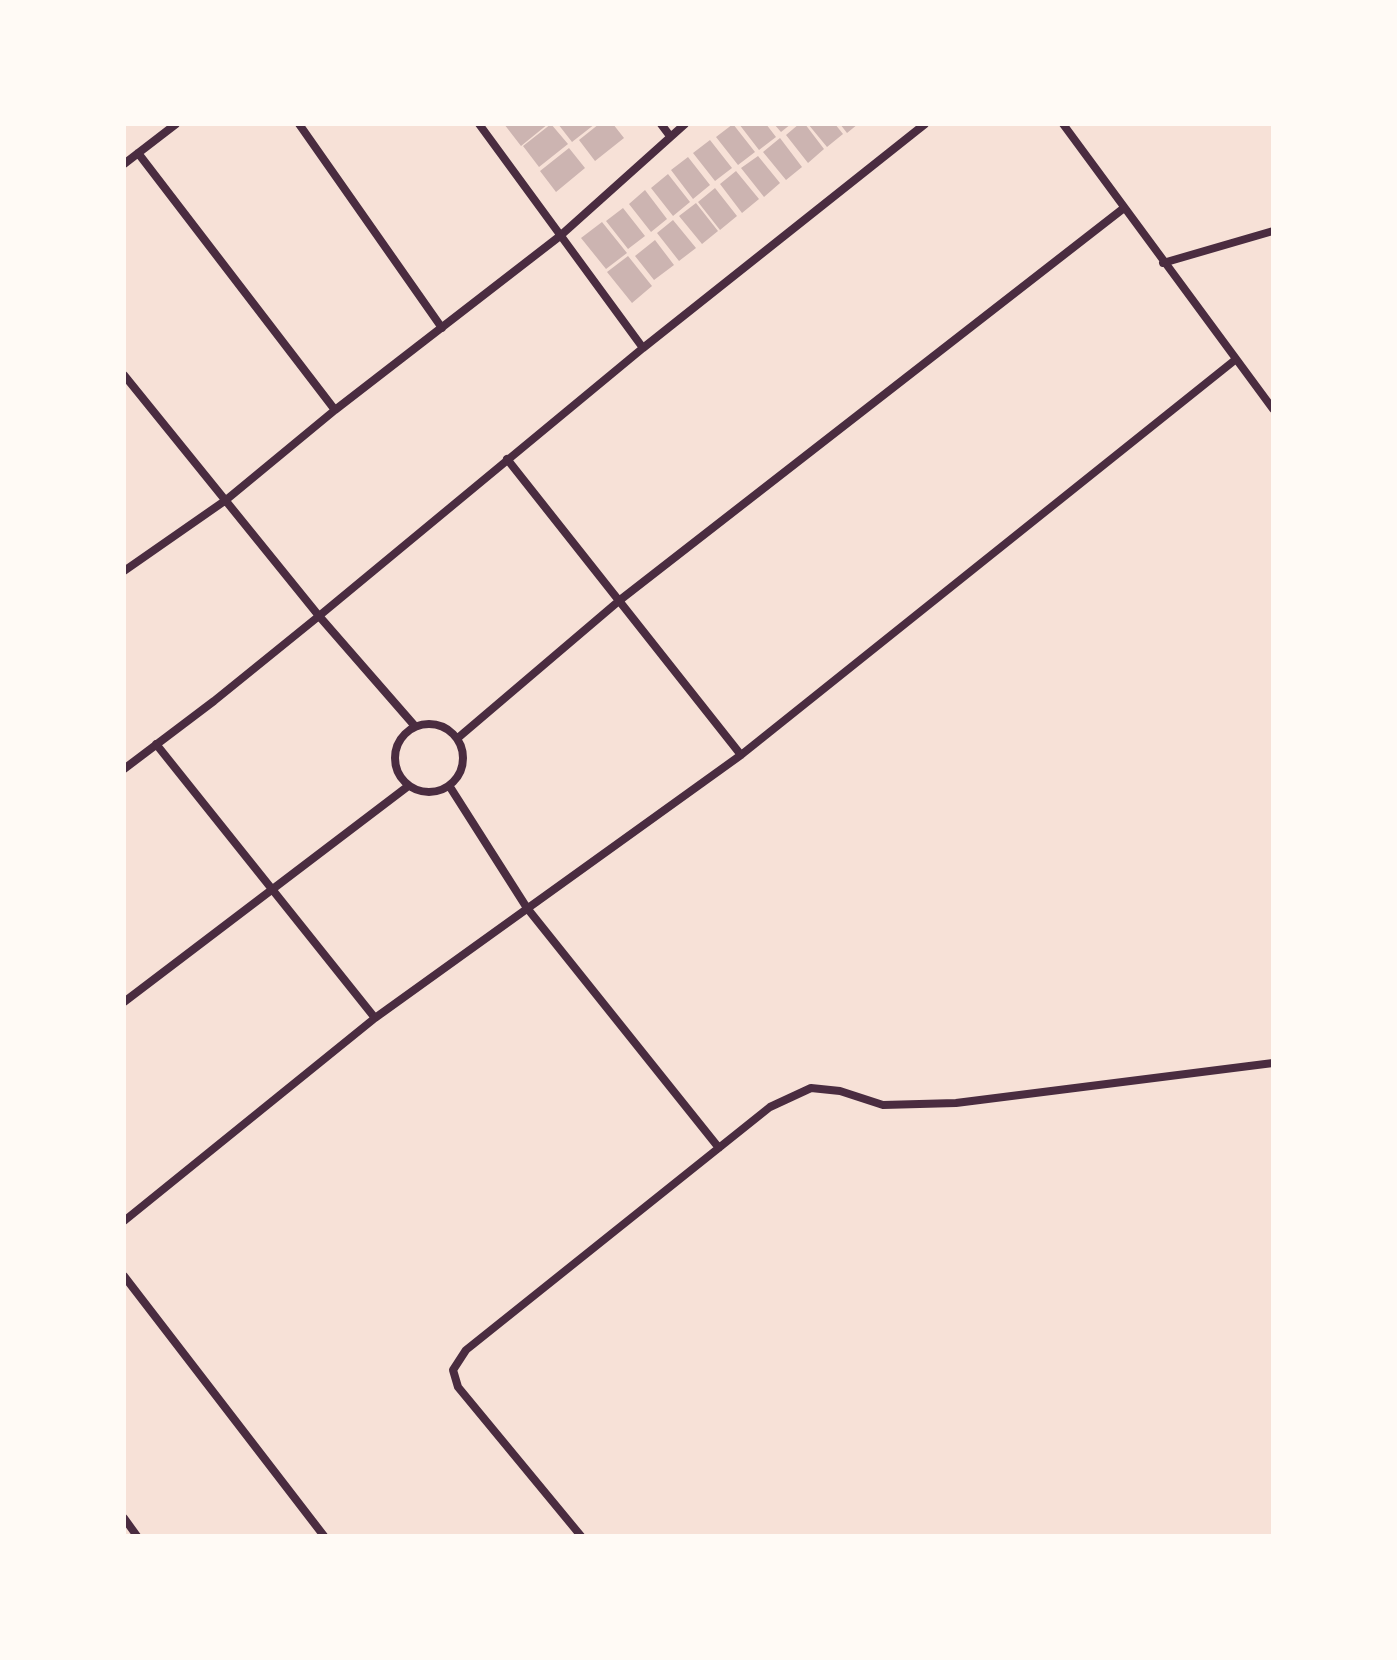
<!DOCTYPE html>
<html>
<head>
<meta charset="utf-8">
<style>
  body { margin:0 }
  #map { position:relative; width:1397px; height:1660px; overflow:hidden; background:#f7e1d7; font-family:"Source Serif 4",serif }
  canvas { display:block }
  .frame { position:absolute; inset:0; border:126px solid #fffaf5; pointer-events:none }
</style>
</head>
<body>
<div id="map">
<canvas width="1397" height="1660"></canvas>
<div class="frame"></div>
</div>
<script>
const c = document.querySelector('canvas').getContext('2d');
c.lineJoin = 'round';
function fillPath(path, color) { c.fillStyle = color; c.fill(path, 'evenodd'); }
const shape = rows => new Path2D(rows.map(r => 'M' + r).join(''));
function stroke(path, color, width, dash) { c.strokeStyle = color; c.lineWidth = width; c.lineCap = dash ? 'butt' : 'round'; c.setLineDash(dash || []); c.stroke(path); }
fillPath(shape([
  [504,124,548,124,521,146],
  [551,124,568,144,539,167,523,146],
  [558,124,595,124,572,142],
  [599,124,613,124,624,138,595,161,579,140],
  [733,124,755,152,738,165,716,137],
  [739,124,766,124,776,137,759,150],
  [774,124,791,124,781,132],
  [799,124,805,124,824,149,808,163,786,135],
  [808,124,835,124,843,134,827,147],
  [840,124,858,124,847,133],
  [780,138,802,167,786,180,763,152],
  [710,140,732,168,715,181,693,153],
  [569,148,585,168,556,192,540,171],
  [758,156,780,183,764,197,741,168],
  [688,157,710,185,693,199,671,170],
  [736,171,759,199,742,213,720,184],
  [668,174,690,202,673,216,651,188],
  [715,188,737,216,720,230,698,202],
  [645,190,667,219,651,232,629,204],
  [696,203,718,231,702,244,679,216],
  [623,208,645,236,628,249,606,221],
  [673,220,696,248,679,261,657,233],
  [602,222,627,253,606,269,581,238],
  [655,240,674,265,654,280,635,256],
  [628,256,652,286,632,303,607,272]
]), '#ccb4b1');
stroke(shape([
  [299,124,442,328],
  [661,124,670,136],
  [1063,124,1273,409],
  [138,153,335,410],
  [124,164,176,124],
  [1163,263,1273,231],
  [643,348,925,124],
  [124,375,319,616,414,725],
  [507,459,741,755],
  [124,571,226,500,335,410,560,236,685,124],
  '395 758a34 34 0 1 1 68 0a34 34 0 1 1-68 0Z',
  [459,737,620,600,1124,208],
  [156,744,375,1018],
  [124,769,214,701,319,616,643,348,479,124],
  [450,787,527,908,719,1148],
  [124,1002,407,787],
  [124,1221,375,1018,741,755,1235,360],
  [124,1276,324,1536],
  [124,1518,137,1536],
  [581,1536,458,1387,453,1370,466,1350,770,1107,811,1088,840,1091,883,1105,956,1103,1273,1063]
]), '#4a2c40', 8);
</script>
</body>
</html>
